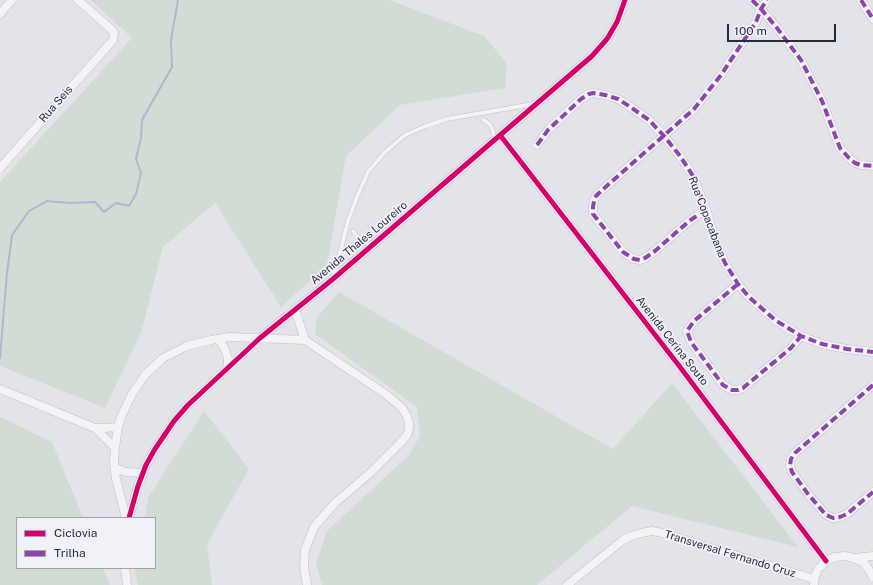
<!DOCTYPE html>
<html>
<head>
<meta charset="utf-8">
<style>
  body { margin:0 }
  #map { position:relative; width:873px; height:585px; overflow:hidden; background:#e3e4e9; font-family:"Public Sans",sans-serif }
  canvas { display:block }
  .legend { position:absolute; left:16px; top:517px; width:140px; height:52px; box-sizing:border-box; background:#f1f2f8; border:1px solid #a1a2b0; margin:0; padding:5px 7px; list-style:none; font-size:12px; color:#282a44 }
  .legend li { display:flex; align-items:center; gap:8px; height:20px }
  .legend b { width:20px; border:1px solid #a1a2b0 }
  .scale { position:absolute; left:727px; top:24px; width:109px; height:18px; box-sizing:border-box; border:2px solid #282a44; border-top:0; padding-left:5px; font-size:12px; line-height:14px; white-space:nowrap; color:#282a44; -webkit-text-stroke:3px #f1f2f8; paint-order:stroke }
</style>
</head>
<body>
<div id="map">
<canvas width="873" height="585"></canvas>
<ul class="legend">
<li><b style="height:5px;background:#d6006c"></b>Ciclovia</li>
<li><b style="height:5px;background:#8e44ad"></b>Trilha</li>
</ul>
<div class="scale">100 m</div>
</div>
<script>
const c = document.querySelector('canvas').getContext('2d');
c.lineJoin = 'round';
function fillPath(path, color) { c.fillStyle = color; c.fill(path, 'evenodd'); }
const shape = rows => new Path2D(rows.map(r => 'M' + r).join(''));
function stroke(path, color, width, dash) { c.strokeStyle = color; c.lineWidth = width; c.lineCap = dash ? 'butt' : 'round'; c.setLineDash(dash || []); c.stroke(path); }
function write(font, color, halo, rows, align = 'center') {
  c.font = font + ' "Public Sans",sans-serif'; c.lineWidth = 3.5; c.setLineDash([]); c.textBaseline = 'middle'; c.strokeStyle = halo; c.fillStyle = color; for (const [text, x, y, turn = 0] of rows) {
    c.save(); c.translate(x, y); c.rotate((+turn || 0) * Math.PI / 180); c.textAlign = isNaN(turn) ? turn : align; if (halo) c.strokeText(text, 0, 0); c.fillText(text, 0, 0); c.restore();
  }
}
fillPath(shape([
  [91,0,389,0,484,36,507,64,505,88,400,105,346,156,327,265,281,307,215,203,163,247,141,333,105,408,0,366,0,182,132,38],
  [339,292,613,449,672,383,798,547,632,506,537,585,322,585,316,563,327,531,409,455,420,436,417,407,315,334,317,317],
  [204,411,249,469,207,544,212,585,138,585,135,571,136,568,155,568,155,518,145,518,149,496],
  [0,417,52,442,83,518,17,518,17,568,103,568,110,585,0,585]
]), '#d1dcd4');
stroke(shape([
  [0,358,7,273,12,235,29,211,47,201,70,203,95,202,104,212,116,203,129,206,136,194,141,173,136,159,141,138,142,120,172,67,171,40,178,0]
]), '#b0b6d5', 2);
const service = shape([
  [483,120,487,122,491,126,493,131,494,140],
  [353,231,359,239,364,242,372,245],
  [334,276,348,221,357,197,368,172,384,153,405,135,426,126,447,119,533,104]
]);
const minor = shape([
  [752,0,761,9,777,28,801,60,822,101,840,148,849,158,855,163,861,165,873,166],
  [861,0,873,19],
  [0,14,12,0],
  [500,135,680,367,826,561],
  [537,145,548,130,581,99,589,94,593,93,605,95,618,99,629,106,649,120,664,136,680,156,693,176,706,209,716,243,725,263,738,284,749,297,775,320,801,336,822,344,847,349,873,352],
  [0,168,113,40,114,33,112,30,78,0],
  [706,209,688,222,655,251,645,258,640,260,634,259,623,252,593,214,593,207,594,201,596,196,601,191,694,109,721,75,756,22,761,9,767,0],
  [738,284,694,321,687,331,691,342,723,385,732,390,738,390,743,388,791,348,801,336],
  [295,310,305,340],
  [218,339,222,344,226,352,228,359,228,368],
  [873,385,795,453,791,459,790,466,792,472,808,494,826,515,833,518,840,517,847,514,873,492],
  [0,389,95,428,115,448],
  [95,428,104,428,118,427],
  [115,468,126,472,143,473],
  [126,518,116,479,114,463,115,448,118,427,121,417,132,394,145,375,163,358,187,346,211,340,229,337,305,340,387,395,402,408,407,416,409,424,409,429,407,435,400,443,370,473,335,503,314,527,305,550,304,567,307,585],
  [129,518,138,486,146,465,155,449,174,421,188,405,260,338,333,279,592,56,607,39,617,22,625,0],
  [854,558,873,556],
  [125,568,127,585],
  [814,584,814,579,818,569,826,561,835,557,845,556,854,558,863,562,869,570,873,577],
  [567,585,623,540,632,536,641,533,652,531,662,533,814,579]
]);
stroke(service, '#c0c1c7', 5);
stroke(minor, '#c0c1c7', 9);
stroke(service, '#f3f3f5', 4);
stroke(minor, '#f3f3f5', 8);
stroke(shape([
  [752,0,761,9,777,28,801,60,822,101,840,148,849,158,855,163,861,165,873,166],
  [861,0,873,19],
  [537,145,548,130,581,99,589,94,593,93,605,95,618,99,629,106,649,120,664,136,680,156,693,176,706,209,716,243,725,263,738,284,749,297,775,320,801,336,822,344,847,349,873,352],
  [706,209,688,222,655,251,645,258,640,260,634,259,623,252,593,214,593,207,594,201,596,196,601,191,694,109,721,75,756,22,761,9,767,0],
  [738,284,694,321,687,331,691,342,723,385,732,390,738,390,743,388,791,348,801,336],
  [873,385,795,453,791,459,790,466,792,472,808,494,826,515,833,518,840,517,847,514,873,492]
]), '#8e44ad', 4, [8, 4]);
stroke(shape([
  [500,135,680,367,826,561],
  [129,518,138,486,146,465,155,449,174,421,188,405,260,338,333,279,592,56,607,39,617,22,625,0]
]), '#d6006c', 5);
write('11px', '#282a44', '#f1f2f8', [
  ["Rua Seis",56,104,-49],
  ["Rua Copacabana",707,217,69],
  ["Avenida Thales Loureiro",359,243,-40],
  ["Avenida Cerina Souto",672,341,52],
  ["Transversal Fernando Cruz",730,554,17]
]);
</script>
</body>
</html>
